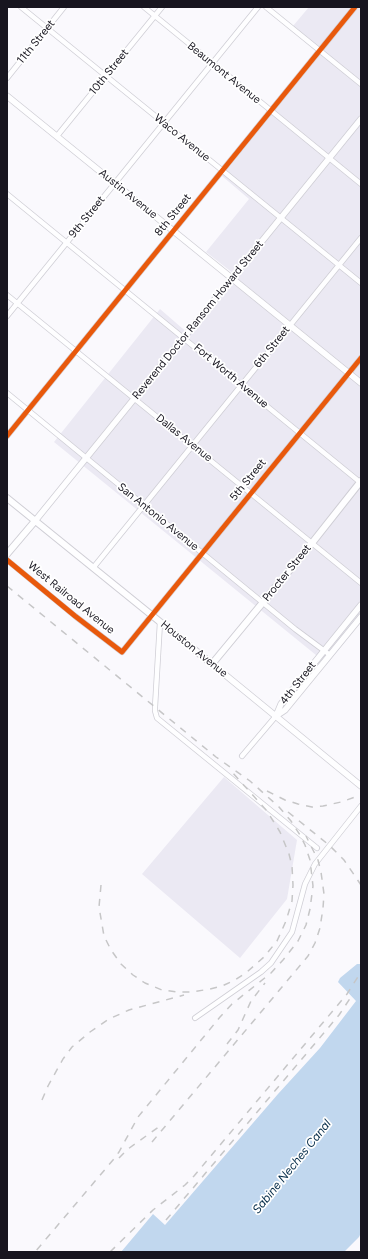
<!DOCTYPE html>
<html>
<head>
<meta charset="utf-8">
<style>
  body { margin:0 }
  #map { position:relative; width:368px; height:1259px; overflow:hidden; background:#faf9fd; font-family:Figtree,sans-serif }
  canvas { display:block }
  .frame { position:absolute; inset:0; border:8px solid #17151f; pointer-events:none }
</style>
</head>
<body>
<div id="map">
<canvas width="368" height="1259"></canvas>
<div class="frame"></div>
</div>
<script>
const c = document.querySelector('canvas').getContext('2d');
c.lineJoin = 'round';
function fillPath(path, color) { c.fillStyle = color; c.fill(path, 'evenodd'); }
const shape = rows => new Path2D(rows.map(r => 'M' + r).join(''));
function stroke(path, color, width, dash) { c.strokeStyle = color; c.lineWidth = width; c.lineCap = dash ? 'butt' : 'round'; c.setLineDash(dash || []); c.stroke(path); }
function write(font, color, halo, rows, align = 'center') {
  c.font = font + ' Figtree,sans-serif'; c.lineWidth = 3.5; c.setLineDash([]); c.textBaseline = 'middle'; c.strokeStyle = halo; c.fillStyle = color; for (const [text, x, y, turn = 0] of rows) {
    c.save(); c.translate(x, y); c.rotate((+turn || 0) * Math.PI / 180); c.textAlign = isNaN(turn) ? turn : align; if (halo) c.strokeText(text, 0, 0); c.fillText(text, 0, 0); c.restore();
  }
}
fillPath(shape([
  [309,7,361,7,361,622,327,664,54,442,160,309,190,335,238,277,206,252,249,199,222,176,323,51,293,26],
  [224,777,297,840,287,899,240,958,142,874]
]), '#ebe9f3');
fillPath(shape([
  [357,964,361,964,361,1233,359,1237,344,1252,121,1252,153,1214,165,1225,278,1094,320,1048,356,1001,338,982,340,978]
]), '#c1d7ee');
const minor = shape([
  [21,7,361,283],
  [144,7,361,184],
  [266,7,361,84],
  [7,78,64,7],
  [57,136,162,7],
  [7,194,361,483],
  [7,295,361,583],
  [7,316,258,7],
  [7,393,295,629,330,655],
  [7,436,355,7],
  [7,560,75,616,122,652,361,358],
  [93,568,361,238],
  [160,622,155,707,155,711,157,718,317,848],
  [242,756,276,716],
  [195,1018,261,972,271,963,292,932,305,884,315,864,361,806]
]);
const tertiary = shape([
  [7,96,361,383],
  [35,521,361,119],
  [212,664,361,786],
  [276,716,281,704,361,605],
  [276,716,285,710,361,617]
]);
const secondary = shape([
  [7,498,212,664,312,543,361,481],
  [7,554,35,521]
]);
stroke(minor, '#cfced5', 6);
stroke(tertiary, '#cfced5', 7);
stroke(secondary, '#cfced5', 8);
stroke(minor, '#fefeff', 4.5);
stroke(tertiary, '#fefeff', 5.5);
stroke(secondary, '#fefeff', 6);
stroke(shape([
  [7,586,216,757,250,781,279,807,291,821,300,835,305,845,310,860,313,886,310,909,306,925,298,941,283,960,271,973,232,1004,220,1017,138,1117,119,1152,113,1160,35,1252],
  [267,791,285,800,298,804,312,807,323,806,341,802,358,796],
  [288,812,329,845,344,860,361,885],
  [101,885,99,907,104,936,111,950,121,964,133,975,145,983,162,990,178,992,192,992,210,989,222,986,235,980,247,972,264,957,277,941,286,921,292,901,293,885,292,866,289,854,280,832,267,811,232,772],
  [227,1044,238,1030,251,1001,265,983],
  [42,1100,48,1086,63,1059,72,1047,90,1032,109,1019,129,1010,184,995],
  [152,1142,308,956,315,943,320,928,323,908,324,894,321,872,318,860,306,836],
  [119,1158,128,1149,160,1126],
  [166,1220,339,1015,353,994],
  [110,1252,153,1210,185,1185,194,1176,347,994,361,972]
]), '#c6c6c7', 1.5, [7, 7]);
stroke(shape([
  [7,436,355,7],
  [7,560,75,616,122,652,361,358]
]), '#e8590c', 5);
write('11px', '#17151f', '#fff', [
  ["11th Street",36,42,-51],
  ["10th Street",109,72,-51],
  ["Beaumont Avenue",224,73,39],
  ["Waco Avenue",182,138,39],
  ["Austin Avenue",128,194,39],
  ["8th Street",173,215,-51],
  ["9th Street",87,217,-51],
  ["Reverend Doctor Ransom Howard Street",198,320,-51],
  ["6th Street",272,347,-51],
  ["Fort Worth Avenue",231,376,40],
  ["Dallas Avenue",184,438,39],
  ["5th Street",248,480,-51],
  ["San Antonio Avenue",158,517,39],
  ["Procter Street",287,573,-51],
  ["West Railroad Avenue",71,598,39],
  ["Houston Avenue",194,649,39],
  ["4th Street",298,683,-52]
]);
write('italic 12px', '#052c49', '#fff', [
  ["Sabine Neches Canal",292,1167,-51]
]);
</script>
</body>
</html>
